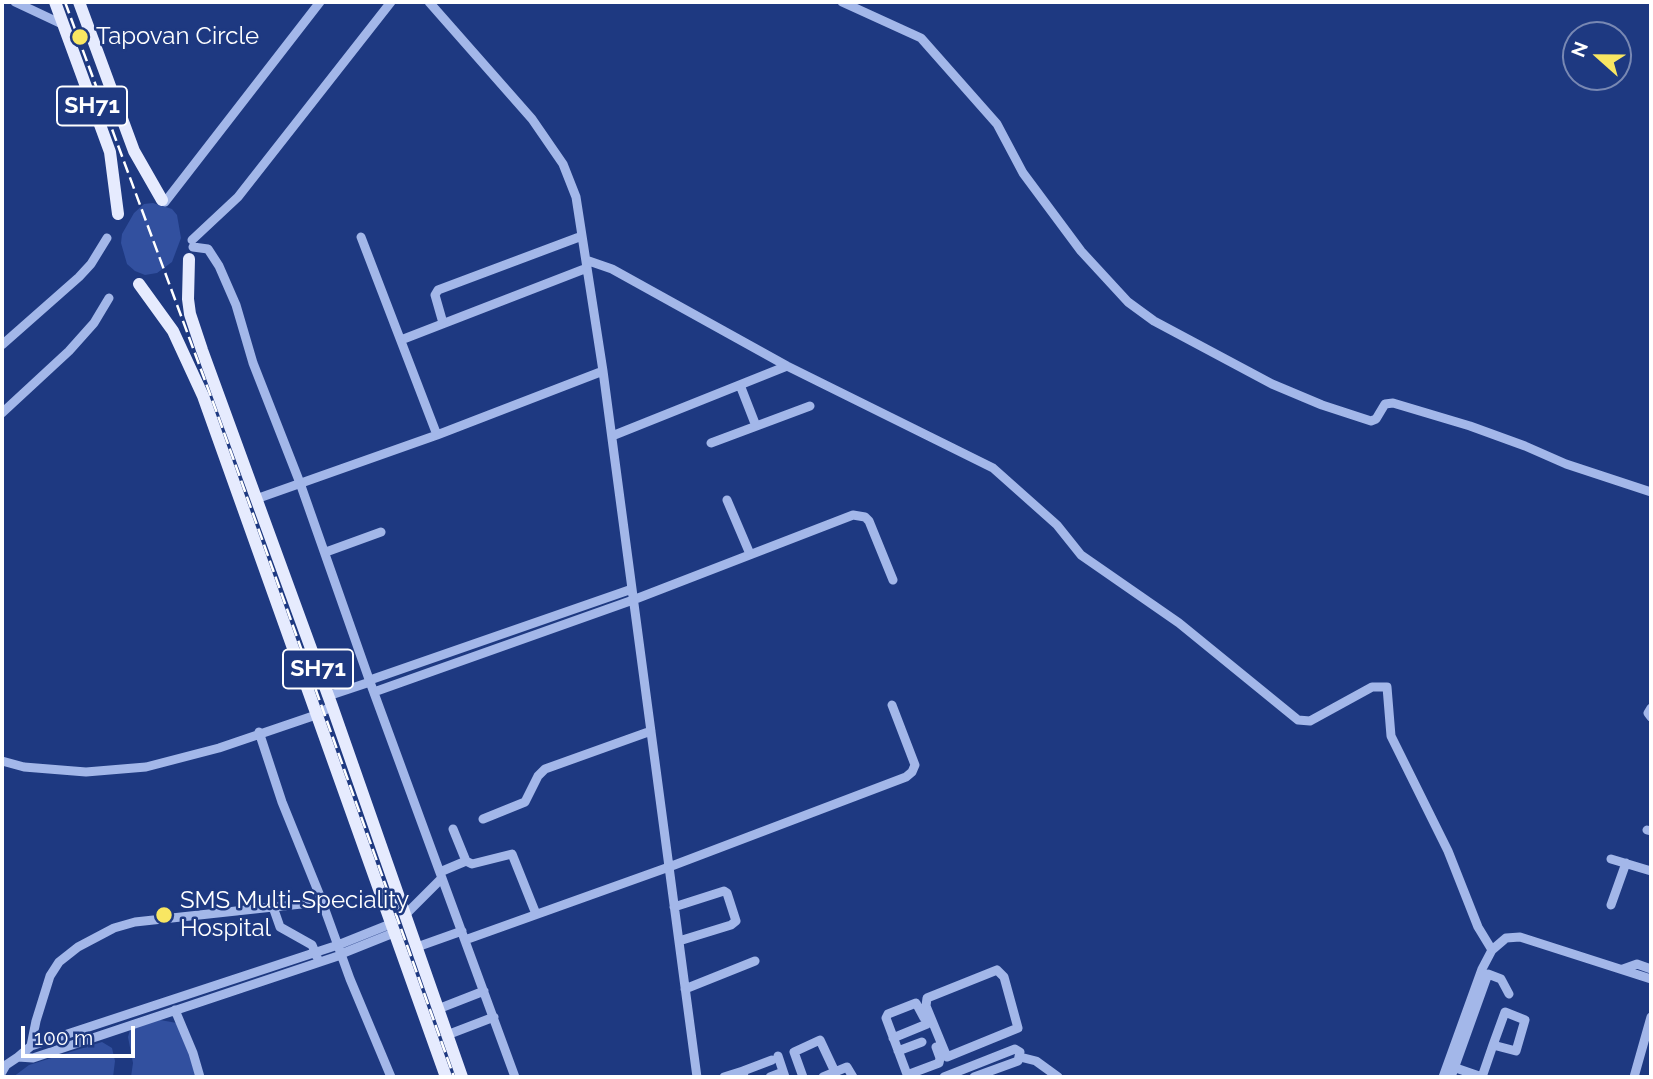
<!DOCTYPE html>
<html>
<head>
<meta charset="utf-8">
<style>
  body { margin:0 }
  #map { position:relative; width:1653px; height:1079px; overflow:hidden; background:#1e3981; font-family:Raleway,sans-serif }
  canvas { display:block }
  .frame { position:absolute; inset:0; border:4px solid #fff; pointer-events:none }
  .north { position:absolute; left:1562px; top:21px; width:70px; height:70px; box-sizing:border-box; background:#1e3981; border:2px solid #7888b3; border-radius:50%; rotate:291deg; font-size:19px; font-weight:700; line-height:28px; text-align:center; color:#fff }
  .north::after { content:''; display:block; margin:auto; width:24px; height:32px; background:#f8e662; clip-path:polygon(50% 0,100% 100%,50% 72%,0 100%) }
  .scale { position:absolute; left:21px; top:1026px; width:114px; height:32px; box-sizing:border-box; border:4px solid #fff; border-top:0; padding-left:9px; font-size:21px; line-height:24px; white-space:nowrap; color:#fff; -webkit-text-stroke:5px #1e3981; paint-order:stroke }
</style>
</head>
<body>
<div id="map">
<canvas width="1653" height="1079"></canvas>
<div class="frame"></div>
<div class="north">N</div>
<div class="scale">100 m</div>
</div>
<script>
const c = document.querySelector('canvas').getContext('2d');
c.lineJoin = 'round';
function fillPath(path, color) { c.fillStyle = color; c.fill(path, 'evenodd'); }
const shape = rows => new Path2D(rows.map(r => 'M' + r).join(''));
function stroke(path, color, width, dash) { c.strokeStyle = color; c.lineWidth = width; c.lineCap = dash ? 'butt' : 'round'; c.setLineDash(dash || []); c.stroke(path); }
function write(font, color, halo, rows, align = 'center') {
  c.font = font + ' Raleway,sans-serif'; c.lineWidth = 5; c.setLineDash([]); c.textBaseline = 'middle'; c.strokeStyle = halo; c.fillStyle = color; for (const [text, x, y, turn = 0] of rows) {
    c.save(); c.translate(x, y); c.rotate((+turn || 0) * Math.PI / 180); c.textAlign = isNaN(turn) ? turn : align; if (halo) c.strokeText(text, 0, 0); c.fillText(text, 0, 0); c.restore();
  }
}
fillPath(shape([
  [153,203,172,209,177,215,181,238,172,262,157,273,145,275,135,271,127,264,121,243,122,234,134,213,144,204],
  [160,1020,177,1023,199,1077,131,1077,133,1063,128,1037,130,1030,149,1022],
  [102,1042,112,1048,115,1061,113,1077,13,1077,29,1065]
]), '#32509f');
stroke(shape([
  [15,2,64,25],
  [429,2,532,119,563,164,576,197,603,371,697,1077],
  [842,2,921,38,997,124,1023,173,1081,251,1128,302,1154,321,1272,384,1322,405,1371,421,1376,419,1385,404,1393,403,1470,426,1525,446,1566,464,1651,492],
  [165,202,320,2],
  [361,237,437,435],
  [192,240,238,197,391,2],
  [193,247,208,249,219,266,236,305,253,363,300,483,370,682,515,1077],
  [586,260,612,269,787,366,993,468,1057,525,1081,555,1179,623,1298,720,1310,721,1372,687,1387,687,1391,736,1448,851,1478,927,1492,950],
  [443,323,435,295,438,290,582,236],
  [401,340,587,268],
  [2,345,79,277,91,264,107,238],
  [740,385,756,426],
  [2,413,69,351,94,323,109,298],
  [612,436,787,366],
  [711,443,810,406],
  [256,499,437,435,603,371],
  [727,500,750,554],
  [326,552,381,532],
  [370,680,632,589],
  [374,692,633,600,853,515,865,517,869,521,893,580],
  [328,696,370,682],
  [1651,708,1648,713,1651,717],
  [259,732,282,802,320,896,350,979,391,1077],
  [2,761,24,767,86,772,146,767,219,748,316,715,332,706],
  [483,819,525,802,538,776,545,769,651,731],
  [453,829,466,861],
  [1647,830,1651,831],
  [1611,859,1651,871],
  [440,872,466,861,472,864,512,854,536,914],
  [311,903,273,907,280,927,312,945,317,957],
  [1611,905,1626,863],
  [674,907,724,891,727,893,736,921,731,925,679,941],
  [405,915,442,878],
  [465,940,669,867,906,777,912,772,915,765,892,705],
  [417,947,462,931],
  [341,954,396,932],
  [341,955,33,1058,18,1057,31,1046,338,945,393,923],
  [1623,969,1637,964,1651,969],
  [997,970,1004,977,1018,1028,947,1057,926,1006,927,998,997,970],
  [685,989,755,961],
  [438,1009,484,991],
  [175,1010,193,1053,200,1077],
  [447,1035,494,1017],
  [893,1038,927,1024],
  [31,1046,36,1021,50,976,59,962,78,947,114,928,135,922,273,907],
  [898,1051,922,1042],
  [778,1056,785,1077],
  [1020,1057,1036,1061,1058,1077],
  [1453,1067,1482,1077],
  [743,1071,772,1060],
  [2,1072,6,1065,18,1057],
  [907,1075,939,1063,940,1058,936,1047],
  [724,1077,743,1071,744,1077],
  [770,1077,783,1072],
  [803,1077,794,1052,820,1040,835,1072],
  [823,1077,847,1067,853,1077],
  [908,1077,886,1018,888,1014,916,1003,924,1018],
  [944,1077,1015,1049,1020,1052,1018,1061,974,1077],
  [1443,1077,1482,969,1492,950,1506,938,1520,937,1651,979],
  [1451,1077,1488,974,1501,979,1509,994],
  [1482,1077,1493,1045,1505,1012,1525,1020,1516,1051,1493,1045],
  [1634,1077,1651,1017]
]), '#a3b7e9', 9);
stroke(shape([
  [55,2,110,152,118,214],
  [79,2,134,151,162,200],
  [189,259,188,299,190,314,202,350,332,706,462,1077],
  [139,284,173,331,203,396,446,1077]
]), '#e6ebfe', 12);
stroke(shape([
  [65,2,217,413,454,1077]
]), '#fff', 2.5, [12, 5]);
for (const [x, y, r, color] of [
  [80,37,9,"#f8e662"],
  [164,915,9,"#f8e662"]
]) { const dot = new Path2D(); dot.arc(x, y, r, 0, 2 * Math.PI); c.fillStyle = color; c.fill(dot); stroke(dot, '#1e3981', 2.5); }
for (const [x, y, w] of [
  [92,106,70],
  [318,669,70]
]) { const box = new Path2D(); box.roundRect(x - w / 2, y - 19.5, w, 39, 5); c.fillStyle = '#1e3981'; c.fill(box); stroke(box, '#fff', 2); }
write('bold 23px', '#fff', null, [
  ["SH71",92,106],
  ["SH71",318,669]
]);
write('24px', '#fff', '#1e3981', [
  ["Tapovan Circle",96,37],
  ["SMS Multi-Speciality",180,901],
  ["Hospital",180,929]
], 'left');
</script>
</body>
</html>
